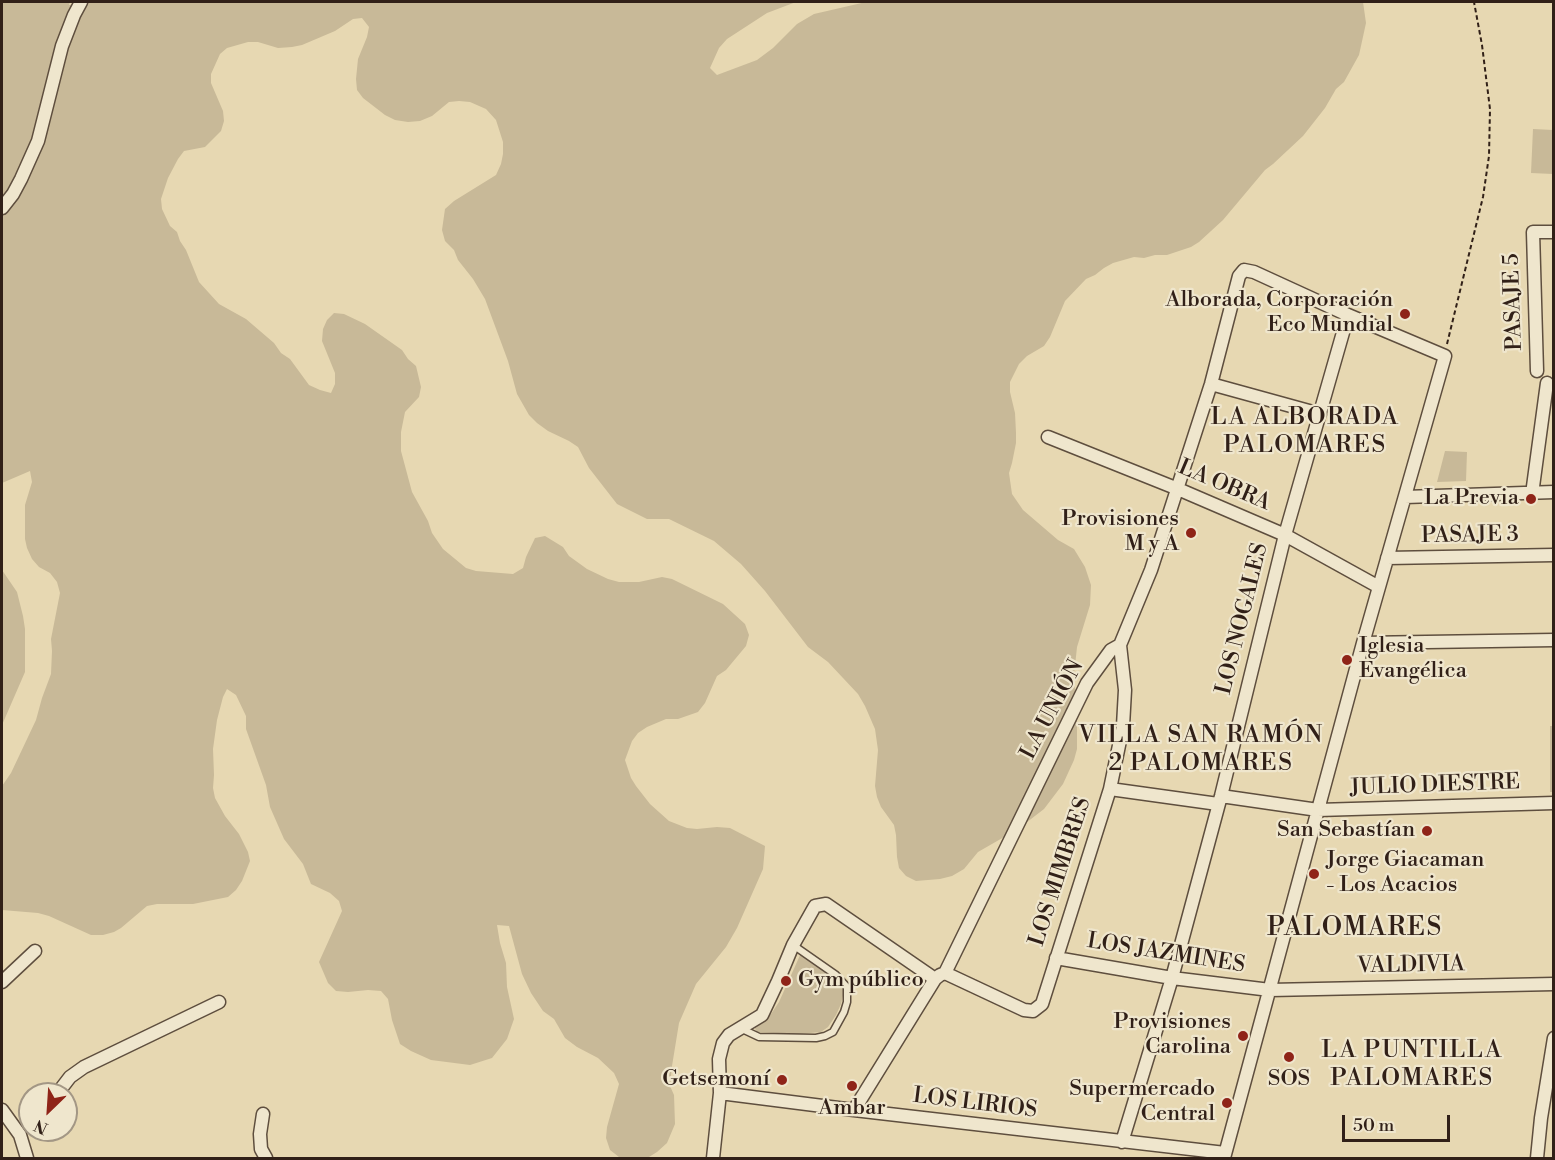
<!DOCTYPE html>
<html>
<head>
<meta charset="utf-8">
<style>
  body { margin:0 }
  #map { position:relative; width:1555px; height:1160px; overflow:hidden; background:#e7d8b2; font-family:"Libre Bodoni",serif }
  canvas { display:block }
  .frame { position:absolute; inset:0; border:3px solid #312018; pointer-events:none }
  .north { position:absolute; left:18px; top:1082px; width:60px; height:60px; box-sizing:border-box; background:#efe6cd; border:2px solid #a39785; border-radius:50%; rotate:205deg; font-size:16px; font-weight:700; line-height:24px; text-align:center; color:#312018 }
  .north::after { content:''; display:block; margin:auto; width:21px; height:27px; background:#8f2418; clip-path:polygon(50% 0,100% 100%,50% 72%,0 100%) }
  .scale { position:absolute; left:1342px; top:1115px; width:108px; height:27px; box-sizing:border-box; border:3px solid #312018; border-top:0; padding-left:8px; font-size:18px; line-height:21px; white-space:nowrap; color:#312018; -webkit-text-stroke:4px #efe6cd; paint-order:stroke }
</style>
</head>
<body>
<div id="map">
<canvas width="1555" height="1160"></canvas>
<div class="frame"></div>
<div class="north">N</div>
<div class="scale">50 m</div>
</div>
<script>
const c = document.querySelector('canvas').getContext('2d');
c.lineJoin = 'round';
function fillPath(path, color) { c.fillStyle = color; c.fill(path, 'evenodd'); }
const shape = rows => new Path2D(rows.map(r => 'M' + r).join(''));
function stroke(path, color, width, dash) { c.strokeStyle = color; c.lineWidth = width; c.lineCap = dash ? 'butt' : 'round'; c.setLineDash(dash || []); c.stroke(path); }
function write(font, color, halo, rows, align = 'center') {
  c.font = font + ' "Libre Bodoni",serif'; c.lineWidth = 4.5; c.setLineDash([]); c.textBaseline = 'middle'; c.strokeStyle = halo; c.fillStyle = color; for (const [text, x, y, turn = 0] of rows) {
    c.save(); c.translate(x, y); c.rotate((+turn || 0) * Math.PI / 180); c.textAlign = isNaN(turn) ? turn : align; if (halo) c.strokeText(text, 0, 0); c.fillText(text, 0, 0); c.restore();
  }
}
fillPath(shape([
  [2,2,70,2,69,5,78,4,81,2,796,2,767,13,727,39,719,48,710,68,717,75,757,60,773,48,797,24,814,14,866,2,1363,2,1366,23,1359,55,1344,82,1336,89,1325,108,1303,136,1273,164,1265,170,1223,220,1199,242,1191,247,1167,255,1155,255,1144,258,1134,257,1113,263,1104,268,1095,275,1086,279,1065,301,1050,337,1044,346,1027,356,1019,364,1010,382,1010,392,1015,413,1016,433,1016,443,1012,463,1009,473,1012,494,1023,510,1058,540,1074,549,1085,567,1091,585,1090,605,1077,647,1074,675,1074,685,1077,696,1077,749,1074,760,1063,784,1044,809,1018,829,978,852,964,869,952,876,940,879,916,881,906,876,899,868,897,857,896,835,894,825,881,807,877,797,875,786,878,750,875,729,865,706,858,694,828,662,808,647,765,591,741,564,714,541,669,519,647,519,617,504,589,468,578,447,569,441,548,431,537,423,529,415,517,394,508,361,485,299,473,279,458,260,454,250,445,241,442,230,445,209,454,201,496,175,501,164,503,154,503,142,496,120,486,109,470,102,459,101,449,102,432,116,420,121,408,122,395,120,385,115,363,98,357,90,356,79,358,59,367,37,369,27,362,18,353,19,335,31,302,45,292,47,278,48,258,42,248,42,227,48,220,54,211,74,211,83,223,111,224,121,221,131,205,147,184,151,178,159,168,178,161,199,162,209,170,226,177,232,180,241,186,250,199,282,219,304,246,319,274,343,281,353,290,359,309,385,320,390,331,393,335,384,335,373,322,341,323,329,327,320,334,313,344,314,365,324,402,350,408,359,416,366,421,387,419,397,405,412,401,432,401,451,412,492,428,521,432,533,443,549,466,568,476,571,513,574,523,568,526,557,535,538,545,536,563,547,569,556,587,569,608,579,619,582,639,582,662,577,672,579,723,604,745,624,749,635,746,646,726,670,717,676,705,703,698,712,678,719,666,719,647,727,638,733,632,741,625,760,631,778,636,786,650,804,669,821,687,828,697,829,717,827,730,828,765,846,763,869,737,928,726,947,696,984,679,1023,672,1066,670,1086,674,1095,675,1124,667,1143,657,1152,649,1157,644,1158,627,1158,619,1157,610,1150,606,1138,607,1127,619,1084,614,1073,598,1058,577,1047,565,1038,554,1019,543,1011,531,993,522,974,509,926,497,925,500,943,506,963,507,987,514,1019,507,1039,492,1058,470,1065,431,1060,411,1051,400,1044,392,1020,388,999,381,991,368,990,348,992,336,991,328,983,319,962,342,911,339,901,330,893,311,884,303,864,284,839,270,807,266,785,246,729,246,716,236,695,227,689,223,697,217,720,213,749,214,775,213,788,215,798,225,816,239,834,248,852,250,861,242,881,236,890,228,897,193,904,157,904,147,906,121,928,114,932,103,935,91,935,49,916,38,913,2,910,2,786,11,773,36,720,42,698,51,674,52,651,51,639,60,593,57,582,50,573,39,567,32,559,27,548,25,539,25,505,32,482,30,471,2,483],
  [1533,129,1553,130,1553,174,1531,173],
  [1445,451,1467,452,1466,481,1437,482],
  [2,570,17,592,23,616,25,629,25,672,2,725],
  [1550,726,1553,726,1553,792,1550,792],
  [801,953,845,986,841,1004,836,1015,828,1027,821,1032,799,1034,757,1032,754,1027,771,1014,779,1002]
]), '#c8b998');
const service = shape([
  [740,1028,759,1037,816,1038,825,1036,833,1032,844,1012,847,1002,847,987,836,975,793,945]
]);
const minor = shape([
  [2,208,13,194,21,179,38,141,62,46,74,15,81,2],
  [1537,371,1533,232,1554,232],
  [1211,384,1320,414],
  [1048,437,1178,489,1285,535,1379,587],
  [1532,494,1547,383],
  [1405,497,1554,492],
  [1387,558,1554,555],
  [1363,643,1554,640],
  [1110,789,1218,804],
  [1221,796,1318,810,1554,803],
  [1056,958,1172,978,1270,990,1554,984],
  [945,973,1024,1010,1033,1011,1042,1004,1110,789,1123,726,1125,690,1120,645],
  [2,982,35,951],
  [720,1093,854,1110,1225,1153],
  [57,1094,70,1077,84,1067,219,1002],
  [2,1110,20,1135,27,1158],
  [854,1110,935,979,940,975,945,973,1087,683,1111,650,1120,645,1151,570,1211,384,1239,276,1244,270,1254,272,1348,315,1445,356,1363,643,1224,1158],
  [263,1114,260,1134,261,1149,266,1158],
  [1122,1142,1172,978,1221,796,1285,535,1348,315],
  [713,1158,720,1093,719,1059,723,1043,729,1035,762,1015,778,981,793,945,815,906,826,904,935,979],
  [1537,1158,1541,1118,1554,1038]
]);
stroke(service, '#5e4e3e', 9);
stroke(minor, '#5e4e3e', 15);
stroke(shape([
  [1447,344,1483,197,1489,156,1490,109,1482,45,1474,2]
]), '#312018', 2, [4.5, 3]);
stroke(service, '#efe6cd', 6);
stroke(minor, '#efe6cd', 12);
for (const [x, y, r, color] of [
  [1405,314,6,"#8f2418"],
  [1531,499,6,"#8f2418"],
  [1191,533,6,"#8f2418"],
  [1347,660,6,"#8f2418"],
  [1427,831,6,"#8f2418"],
  [1314,874,6,"#8f2418"],
  [786,981,6,"#8f2418"],
  [1243,1036,6,"#8f2418"],
  [1289,1057,6,"#8f2418"],
  [782,1080,6,"#8f2418"],
  [852,1086,6,"#8f2418"],
  [1227,1103,6,"#8f2418"]
]) { const dot = new Path2D(); dot.arc(x, y, r, 0, 2 * Math.PI); c.fillStyle = color; c.fill(dot); stroke(dot, '#efe6cd', 2); }
write('22px', '#312018', '#efe6cd', [
  ["Alborada, Corporación",1393,301],
  ["Eco Mundial",1393,326],
  ["La Previa",1519,499],
  ["Provisiones",1179,520],
  ["M y A",1179,545],
  ["Iglesia",1359,647,"left"],
  ["Evangélica",1359,672,"left"],
  ["San Sebastían",1415,831],
  ["Jorge Giacaman",1326,861,"left"],
  ["- Los Acacios",1326,886,"left"],
  ["Gym público",798,981,"left"],
  ["Provisiones",1231,1023],
  ["Carolina",1231,1048],
  ["Getsemoní",770,1080],
  ["SOS",1289,1080,"center"],
  ["Supermercado",1215,1090],
  ["Central",1215,1115],
  ["Ambar",852,1109,"center"]
], 'right');
write('22px', '#312018', '#efe6cd', [
  ["PASAJE 5",1514,302,-92],
  ["LA OBRA",1224,486,23],
  ["PASAJE 3",1470,536,-1],
  ["LOS NOGALES",1243,619,-76],
  ["LA UNIÓN",1053,710,-62],
  ["JULIO DIESTRE",1435,786,-2],
  ["LOS MIMBRES",1061,872,-72],
  ["LOS JAZMINES",1166,954,9],
  ["VALDIVIA",1411,966,-1],
  ["LOS LIRIOS",975,1104,7]
]);
c.letterSpacing = '1.5px';
write('24px', '#312018', '#efe6cd', [
  ["LA ALBORADA",1305,418],
  ["PALOMARES",1305,446],
  ["VILLA SAN RAMÓN",1201,736],
  ["2 PALOMARES",1201,764],
  ["LA PUNTILLA",1412,1051],
  ["PALOMARES",1412,1079]
]);
c.letterSpacing = '0px';
c.letterSpacing = '1.5px';
write('26px', '#312018', '#efe6cd', [
  ["PALOMARES",1355,929]
]);
c.letterSpacing = '0px';
</script>
</body>
</html>
